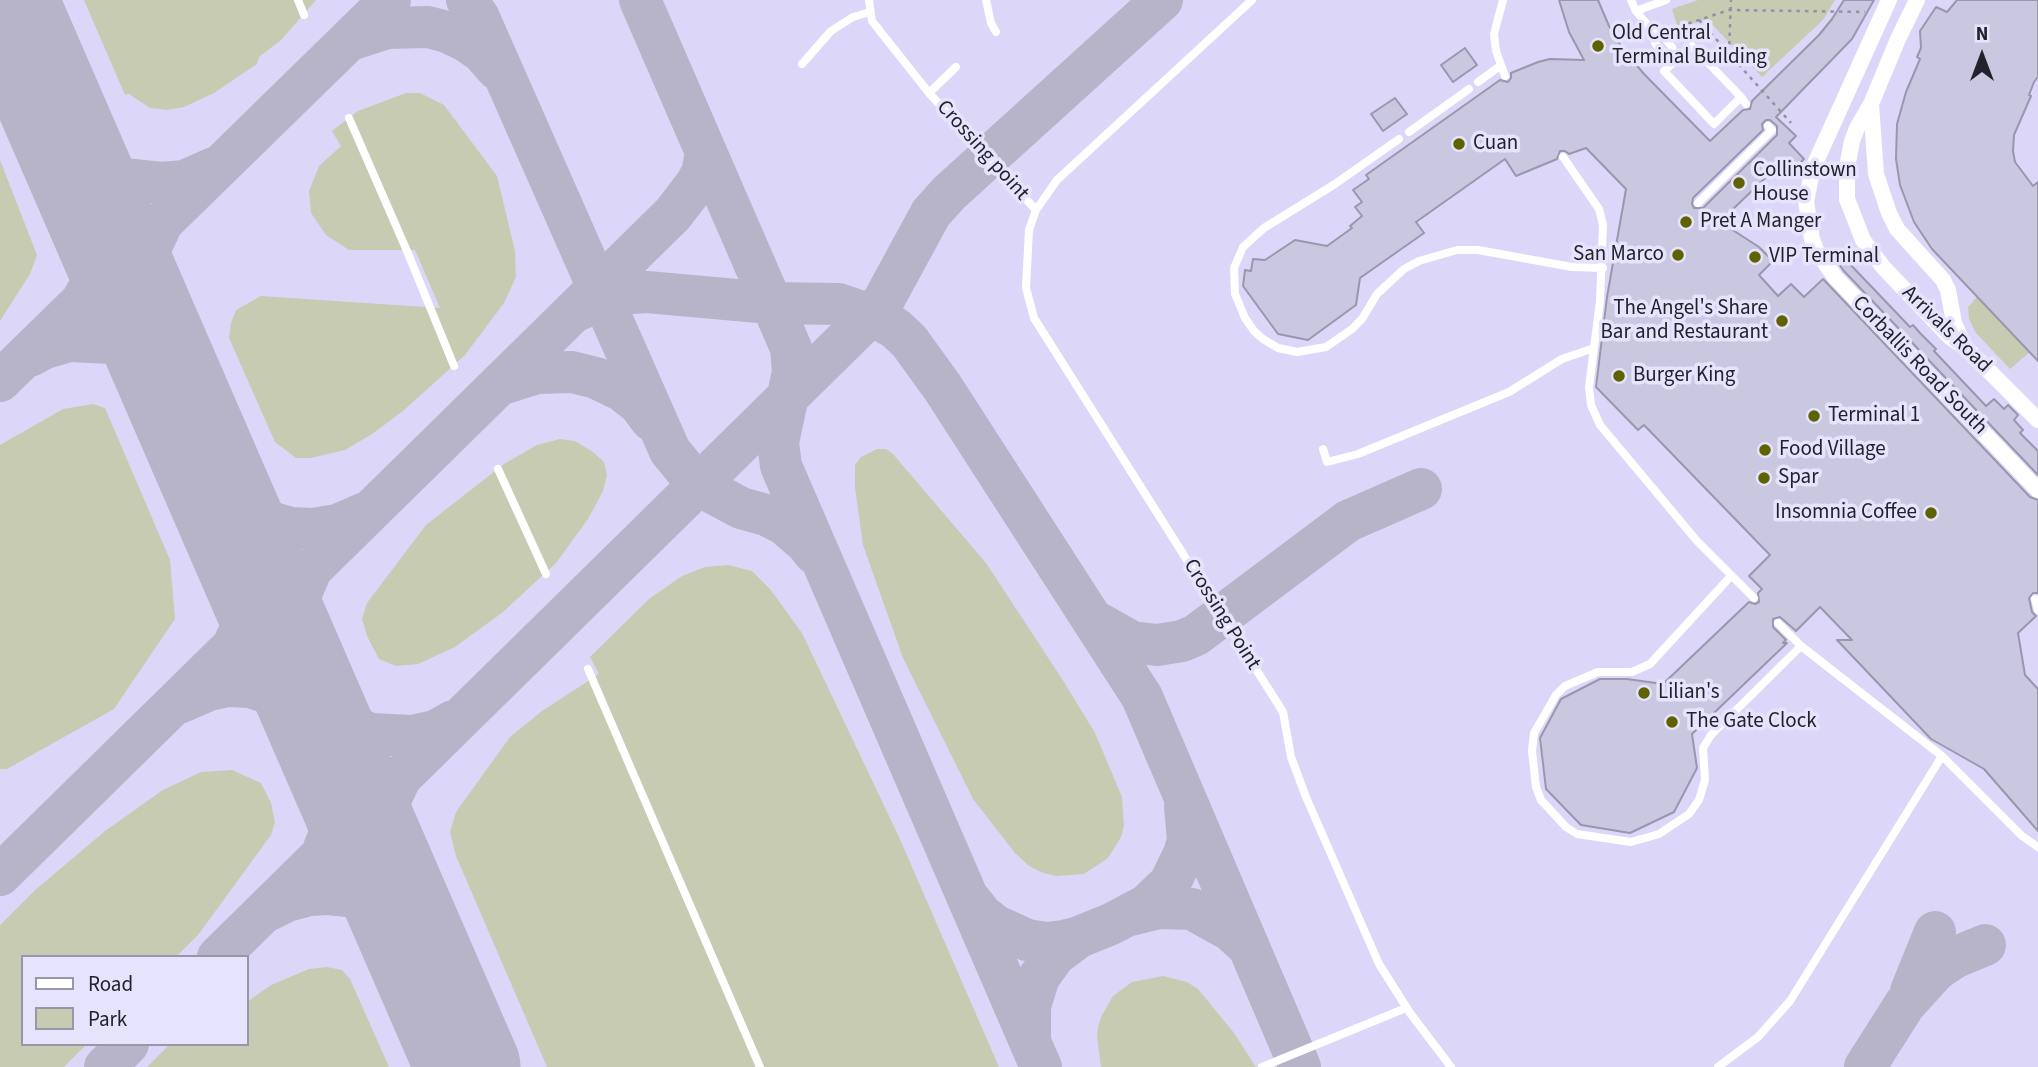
<!DOCTYPE html>
<html>
<head>
<meta charset="utf-8">
<style>
  body { margin:0 }
  #map { position:relative; width:2038px; height:1067px; overflow:hidden; background:#e6e3fd; font-family:"Source Sans 3",sans-serif }
  canvas { display:block }
  .legend { position:absolute; left:21px; top:955px; width:228px; height:91px; box-sizing:border-box; background:#e6e3fd; border:2px solid #9896a9; margin:0; padding:9px 12px; list-style:none; font-size:21px; color:#23222b }
  .legend li { display:flex; align-items:center; gap:14px; height:35px }
  .legend b { width:35px; border:2px solid #9896a9 }
  .north { position:absolute; left:1947px; top:21px; width:70px; height:70px; -webkit-text-stroke:5px #e6e3fd; paint-order:stroke; rotate:0deg; font-size:19px; font-weight:700; line-height:28px; text-align:center; color:#23222b }
  .north::after { content:''; display:block; margin:auto; width:24px; height:32px; background:#23222b; clip-path:polygon(50% 0,100% 100%,50% 72%,0 100%) }
</style>
</head>
<body>
<div id="map">
<canvas width="2038" height="1067"></canvas>
<ul class="legend">
<li><b style="height:9px;background:#fff"></b>Road</li>
<li><b style="height:19px;background:#c7cbb1"></b>Park</li>
</ul>
<div class="north">N</div>
</div>
<script>
const c = document.querySelector('canvas').getContext('2d');
c.lineJoin = 'round';
function fillPath(path, color) { c.fillStyle = color; c.fill(path, 'evenodd'); }
const shape = rows => new Path2D(rows.map(r => 'M' + r).join(''));
function stroke(path, color, width, dash) { c.strokeStyle = color; c.lineWidth = width; c.lineCap = dash ? 'butt' : 'round'; c.setLineDash(dash || []); c.stroke(path); }
function write(font, color, halo, rows, align = 'center') {
  c.font = font + ' "Source Sans 3",sans-serif'; c.lineWidth = 7; c.setLineDash([]); c.textBaseline = 'middle'; c.strokeStyle = halo; c.fillStyle = color; for (const [text, x, y, turn = 0] of rows) {
    c.save(); c.translate(x, y); c.rotate((+turn || 0) * Math.PI / 180); c.textAlign = isNaN(turn) ? turn : align; if (halo) c.strokeText(text, 0, 0); c.fillText(text, 0, 0); c.restore();
  }
}
fillPath(shape([
  [0,0,2038,0,2038,1067,0,1067],
  [23,957,247,957,247,1044,23,1044]
]), '#dcd7f9');
fillPath(shape([
  [84,0,316,0,281,40,259,57,257,64,214,93,184,107,167,110,150,108,129,94,125,95],
  [1698,0,1835,0,1823,20,1762,77,1707,19,1678,28,1672,9],
  [406,93,420,93,444,105,497,176,515,251,516,277,504,303,465,355,403,411,372,434,345,450,311,458,296,458,275,442,229,338,231,323,236,310,261,296,440,308,415,250,349,250,326,235,311,213,309,191,319,166,341,146,332,131,358,111],
  [0,160,37,255,30,274,0,321],
  [1977,297,2030,352,2010,369,1976,333,1969,319,1968,307],
  [93,404,105,408,170,560,175,619,114,709,7,769,0,769,0,445,63,409],
  [560,439,575,441,593,452,604,462,607,475,603,491,588,519,556,563,503,612,455,647,418,664,396,666,379,659,367,636,362,619,367,603,426,525,504,464,537,445],
  [877,449,886,449,893,454,986,563,1064,682,1095,733,1122,797,1124,826,1121,837,1108,858,1084,874,1056,876,1043,873,1029,866,1015,853,973,799,903,658,863,545,855,488,855,465,861,457],
  [728,565,752,571,770,589,802,633,899,837,999,1067,547,1067,456,856,450,832,456,812,510,737,542,711,599,674,590,657,649,599,682,576,705,567],
  [232,770,261,783,271,803,275,822,271,835,198,935,176,957,23,957,23,1044,87,1044,64,1067,0,1067,0,925,34,891,105,831,163,790,201,772],
  [327,967,342,970,350,979,389,1067,147,1067,170,1044,247,1044,247,1002,271,985,309,969],
  [1163,976,1187,982,1198,989,1234,1033,1256,1067,1101,1067,1097,1037,1098,1027,1101,1017,1113,996,1132,982]
]), '#c7cbb1');
stroke(shape([
  [467,0,479,18,670,451,698,485,741,508,766,515,784,524,807,544,814,553],
  [640,0,791,348,793,372,778,442,781,466,1041,1067],
  [350,40,387,28,428,27,447,32,466,41,482,52,497,69],
  [56,117,75,144,89,158,105,170,124,179,162,183,184,181,214,168],
  [85,295,93,282,99,264,102,246,101,222],
  [573,312,617,294,647,292,770,303,839,304,871,315,895,328,909,341,943,388,1142,697,1300,1067],
  [146,321,143,278,146,257,159,230],
  [30,356,45,348,69,341,112,343,140,355,171,382],
  [0,381,390,0],
  [499,385,537,373,572,372,596,378,621,390,639,404,651,420],
  [203,456,229,496,248,511,266,521,291,528,313,529,337,525,365,513],
  [309,575,294,610,292,641,299,676,317,700,338,720,371,734,412,736,435,731,453,721],
  [1093,620,1132,642,1157,645,1182,641,1196,635,1348,521,1421,489],
  [236,639,244,625,251,597,250,562],
  [179,703,209,690,228,686,250,687,284,698,301,708,322,730],
  [324,848,338,814,341,797,340,771],
  [0,875,673,214,696,184,702,173,706,153],
  [386,877,381,831,384,813,398,783],
  [971,901,982,915,996,926,1027,940,1046,943,1063,941,1079,937,1111,924,1147,905,1170,883,1184,854,1188,840,1185,807],
  [269,910,287,901,310,895,328,894,348,896,368,902,384,911,399,923,414,942],
  [1131,915,1159,908,1192,909,1230,930,1249,947],
  [218,957,871,315,881,305,931,213,949,193,1162,0],
  [1911,991,1935,932],
  [1030,1040,1030,1006,1039,977,1055,955,1079,937],
  [105,1067,128,1044],
  [1865,1067,1905,1004,1936,970,1954,958,1985,945]
]), '#b7b4ca', 42);
stroke(shape([
  [5,0,468,1067]
]), '#b7b4ca', 105);
const building = shape([
  [1559,0,1598,0,1609,26,1622,48,1644,74,1710,141,1743,110,1750,109,1752,101,1819,35,1832,19,1844,0,1874,0,1852,39,1776,117,1796,136,1789,143,1804,159,1795,168,1785,159,1731,211,1725,225,1759,247,1773,261,1759,275,1778,296,1791,284,1804,297,1823,279,2030,497,2038,500,2038,593,2033,593,2029,598,2032,612,2036,616,2018,633,2025,675,2038,689,2038,831,1984,769,1931,739,1837,640,1852,640,1820,607,1796,631,1780,617,1773,619,1773,627,1786,640,1783,643,1787,643,1692,734,1697,768,1674,812,1630,833,1581,825,1546,789,1540,738,1561,699,1600,679,1627,679,1663,684,1749,602,1755,604,1759,602,1758,593,1762,589,1749,576,1770,555,1644,425,1638,430,1596,387,1607,297,1626,189,1586,148,1569,154,1565,151,1560,151,1557,159,1516,176,1505,159,1416,222,1424,233,1360,278,1356,305,1308,340,1278,334,1243,286,1245,270,1251,271,1253,259,1265,260,1295,240,1327,246,1352,228,1350,226,1362,216,1355,207,1362,202,1353,190,1369,179,1366,175,1500,80,1508,82,1511,78,1511,73,1538,62,1550,59,1584,60,1569,32,1559,0],
  [1766,120,1770,120,1777,126,1777,135,1703,208,1694,208,1692,204,1693,198,1763,130,1762,124,1766,120],
  [1957,0,2038,0,2038,77,2034,82,2029,95,2031,96,2014,135,2013,151,2015,162,2033,186,2038,182,2038,361,1932,249,1914,222,1900,185,1896,159,1897,124,1906,92,1920,59,1917,57,1921,48,1920,31,1936,7,1947,12,1957,0],
  [1465,48,1477,65,1453,82,1441,65,1465,48],
  [1395,98,1407,114,1383,131,1371,114,1395,98],
  [1846,260,1910,327,1913,325,1920,333,1936,349,1934,351,1986,406,1994,399,2004,409,2008,405,2018,415,2014,420,2023,430,2020,433,2038,451,2038,475,1843,270,1839,264,1842,264,1846,260]
]);
fillPath(building, '#cac7e1');
stroke(building, '#9996ae', 2);
stroke(shape([
  [1699,20,1791,123],
  [1672,29,1729,10,1865,12],
  [1729,53,1731,0]
]), '#9391a4', 2.5, [3.5, 5]);
stroke(shape([
  [298,0,304,15],
  [869,0,872,21,929,93,1036,210],
  [986,0,991,23,996,32],
  [1252,0,1057,180,1036,210,1029,230,1026,288,1034,318,1283,712,1291,757,1306,797,1379,964,1410,1013,1451,1067],
  [1503,0,1494,34,1496,51,1505,76],
  [1631,0,1636,11,1656,35,1663,36,1672,47,1676,60,1664,53,1655,43,1656,35],
  [1636,11,1666,0],
  [802,64,831,31,853,17,870,12],
  [1478,82,1500,66],
  [929,93,956,67],
  [1741,97,1714,124,1664,71,1692,46,1741,97,1746,104],
  [349,118,407,251,454,366],
  [1409,132,1469,89],
  [1399,139,1335,184,1264,228,1243,247,1234,268,1235,294,1245,318,1254,331,1263,339,1278,348,1297,352,1326,347,1352,329,1362,319,1377,294,1404,269,1419,261,1457,250,1478,250,1572,267,1603,268],
  [1563,157,1599,209,1603,225,1600,301,1589,387,1591,405,1600,425,1697,541,1754,598],
  [1698,203,1772,130,1768,126],
  [1323,449,1327,462,1358,454,1509,392,1562,359,1594,348],
  [498,469,546,574],
  [1731,576,1650,664,1632,672,1598,672,1565,686,1556,695,1534,733,1532,751,1536,787,1541,800,1566,827,1577,834,1631,842,1659,834,1689,814,1699,800,1705,780,1703,748,1711,735,1801,646],
  [2038,600,2035,599,2038,610],
  [1778,623,1801,646,1942,756,2022,836,2038,847],
  [588,669,760,1067],
  [1262,1067,1406,1008],
  [1718,1067,1758,1037,1790,1001,1942,756]
]), '#fff', 8);
stroke(shape([
  [1889,0,1813,168,1806,201,1812,239,1817,252,1835,277,2038,490],
  [1917,0,1898,39,1871,104,1857,128,1852,141,1847,167,1847,199,1863,240,1883,267,1950,337,1965,347,2038,420],
  [1871,104,1876,174,1889,213,1897,229,1943,280,1948,290,1954,323,1964,345]
]), '#fff', 16);
for (const [x, y, r, color] of [
  [1598,46,7,"#5e6300"],
  [1459,144,7,"#5e6300"],
  [1739,183,7,"#5e6300"],
  [1686,222,7,"#5e6300"],
  [1678,255,7,"#5e6300"],
  [1755,257,7,"#5e6300"],
  [1782,321,7,"#5e6300"],
  [1619,376,7,"#5e6300"],
  [1814,416,7,"#5e6300"],
  [1765,450,7,"#5e6300"],
  [1764,478,7,"#5e6300"],
  [1931,513,7,"#5e6300"],
  [1644,693,7,"#5e6300"],
  [1672,722,7,"#5e6300"]
]) { const dot = new Path2D(); dot.arc(x, y, r, 0, 2 * Math.PI); c.fillStyle = color; c.fill(dot); stroke(dot, '#e6e3fd', 2.5); }
write('21px', '#23222b', '#e6e3fd', [
  ["Old Central",1612,34],
  ["Terminal Building",1612,58],
  ["Cuan",1473,144],
  ["Collinstown",1753,171],
  ["House",1753,195],
  ["Pret A Manger",1700,222],
  ["San Marco",1664,255,"right"],
  ["VIP Terminal",1769,257],
  ["The Angel's Share",1768,309,"right"],
  ["Bar and Restaurant",1768,333,"right"],
  ["Burger King",1633,376],
  ["Terminal 1",1828,416],
  ["Food Village",1779,450],
  ["Spar",1778,478],
  ["Insomnia Coffee",1917,513,"right"],
  ["Lilian's",1658,693],
  ["The Gate Clock",1686,722]
], 'left');
write('21px', '#23222b', '#e6e3fd', [
  ["Crossing point",982,151,48],
  ["Arrivals Road",1946,330,44],
  ["Corballis Road South",1919,366,46],
  ["Crossing Point",1221,615,58]
]);
</script>
</body>
</html>
